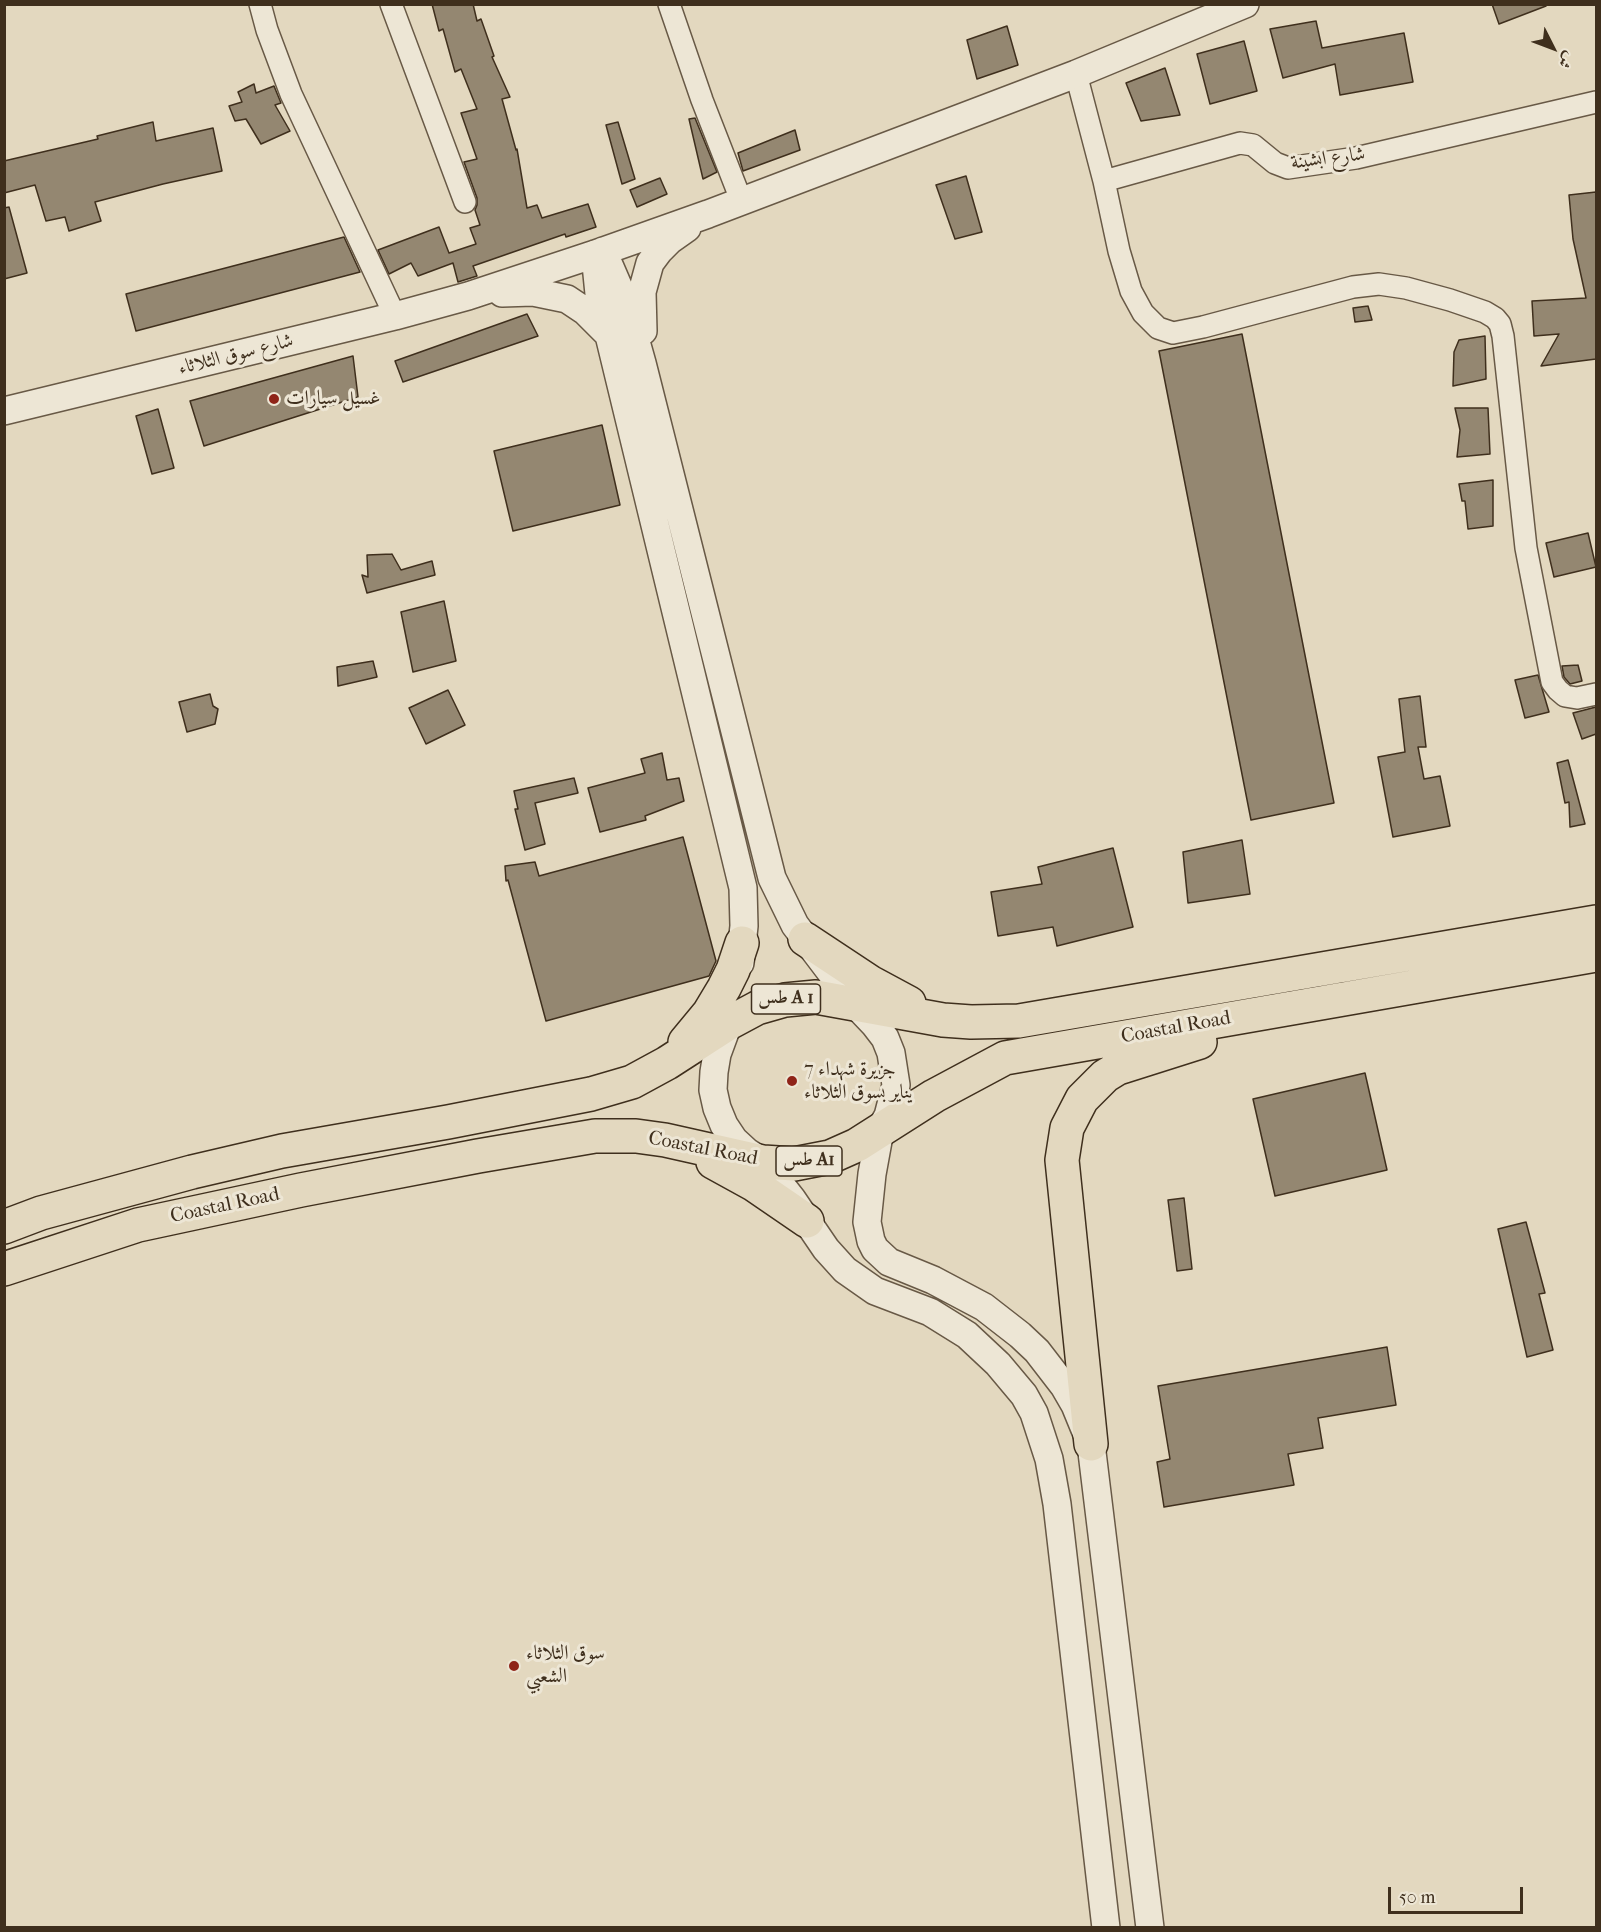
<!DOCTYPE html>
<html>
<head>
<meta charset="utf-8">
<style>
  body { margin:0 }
  #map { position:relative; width:1601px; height:1932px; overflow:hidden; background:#e3d8bf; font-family:"IM FELL French Canon",Amiri,serif }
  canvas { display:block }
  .frame { position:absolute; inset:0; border:6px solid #3f2f1d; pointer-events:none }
  .north { position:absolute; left:1523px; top:18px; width:60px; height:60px; -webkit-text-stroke:4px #ede6d5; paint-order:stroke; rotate:132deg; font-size:16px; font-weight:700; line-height:24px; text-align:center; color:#3f2f1d }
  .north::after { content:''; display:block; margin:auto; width:21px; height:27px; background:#3f2f1d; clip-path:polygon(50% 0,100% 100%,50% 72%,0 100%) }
  .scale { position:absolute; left:1388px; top:1887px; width:135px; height:27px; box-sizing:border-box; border:3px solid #3f2f1d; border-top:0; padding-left:8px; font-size:18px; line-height:21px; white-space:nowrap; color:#3f2f1d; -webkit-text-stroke:4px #ede6d5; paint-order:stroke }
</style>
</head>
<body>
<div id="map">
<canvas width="1601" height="1932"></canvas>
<div class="frame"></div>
<div class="north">ش</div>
<div class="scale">50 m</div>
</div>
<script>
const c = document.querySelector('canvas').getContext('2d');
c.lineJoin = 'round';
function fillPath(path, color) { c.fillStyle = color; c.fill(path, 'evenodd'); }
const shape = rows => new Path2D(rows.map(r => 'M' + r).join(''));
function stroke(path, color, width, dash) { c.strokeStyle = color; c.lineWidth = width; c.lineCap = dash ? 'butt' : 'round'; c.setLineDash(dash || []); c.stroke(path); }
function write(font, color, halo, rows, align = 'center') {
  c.font = font + ' "IM FELL French Canon",Amiri,serif'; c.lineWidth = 6; c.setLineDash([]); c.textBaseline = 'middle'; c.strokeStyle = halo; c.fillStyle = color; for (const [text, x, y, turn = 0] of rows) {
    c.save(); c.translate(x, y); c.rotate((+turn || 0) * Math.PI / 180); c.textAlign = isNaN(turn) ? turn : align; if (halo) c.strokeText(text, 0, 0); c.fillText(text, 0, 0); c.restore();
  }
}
const building = shape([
  [432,4,473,4,477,21,481,19,494,56,492,57,510,97,502,99,516,150,517,149,527,208,537,205,542,218,588,204,596,227,566,237,565,234,473,266,477,276,458,282,453,263,418,276,411,263,389,274,378,250,439,227,449,253,476,244,470,228,480,225,475,210,477,205,477,198,464,162,477,159,461,113,477,109,461,69,455,72,443,29,439,31,432,4],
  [1492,4,1546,4,1546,6,1499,24,1492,4],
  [1316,21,1322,48,1404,33,1413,82,1340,95,1335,64,1283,78,1270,29,1316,21],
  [1007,26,1018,65,977,79,967,40,1007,26],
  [1244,41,1257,91,1210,104,1197,54,1244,41],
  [1165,68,1180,115,1141,121,1126,83,1165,68],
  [254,84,256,93,274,86,281,103,275,105,290,131,261,144,246,119,235,121,229,106,242,102,238,92,254,84],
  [695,118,717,172,703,179,689,119,695,118],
  [153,122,156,141,213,128,222,171,163,184,95,202,101,221,69,231,65,217,46,221,35,185,4,193,4,161,98,139,97,136,153,122],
  [618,122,635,179,622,184,606,125,618,122],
  [795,130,800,150,743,171,738,153,795,130],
  [966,176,982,232,955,239,936,185,966,176],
  [660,178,667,194,637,207,630,190,660,178],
  [1596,192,1596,359,1541,366,1559,334,1534,336,1532,301,1586,298,1573,239,1569,195,1596,192],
  [9,207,27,273,4,279,4,208,9,207],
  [344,237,360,272,136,331,126,294,344,237],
  [1368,306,1372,320,1355,322,1353,308,1368,306],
  [527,314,538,336,403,382,395,361,527,314],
  [1242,334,1334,803,1251,820,1159,351,1242,334],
  [1485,336,1486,379,1453,386,1454,352,1459,340,1485,336],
  [353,356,358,397,204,446,190,401,353,356],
  [1455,408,1488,408,1490,454,1457,457,1460,430,1455,408],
  [158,409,174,468,152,474,136,416,158,409],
  [602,425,620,505,513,531,494,451,602,425],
  [1493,480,1493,526,1468,529,1465,501,1462,501,1459,484,1493,480],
  [1588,533,1596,567,1554,577,1546,543,1588,533],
  [392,554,401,570,432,561,435,575,367,593,362,575,368,577,367,555,392,554],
  [444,601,456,661,413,672,401,612,444,601],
  [373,661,377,677,338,686,337,667,373,661],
  [1578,665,1582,681,1570,684,1564,677,1562,666,1578,665],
  [1538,675,1549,712,1525,718,1515,680,1538,675],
  [448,690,465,725,426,744,409,708,448,690],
  [210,694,213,706,218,709,215,724,187,732,179,702,210,694],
  [1420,696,1426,747,1418,747,1424,779,1440,776,1450,826,1393,837,1378,757,1405,752,1399,699,1420,696],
  [1596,707,1596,734,1582,739,1573,713,1596,707],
  [662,753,667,780,679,778,684,801,645,816,646,820,600,832,588,788,645,773,641,759,662,753],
  [1568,760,1585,824,1570,827,1569,802,1565,803,1557,763,1568,760],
  [574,778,578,793,535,803,545,844,525,850,515,809,518,809,514,791,574,778],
  [683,837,716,961,709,976,546,1021,508,880,506,881,505,866,535,862,539,876,683,837],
  [1242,840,1250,894,1188,903,1183,852,1242,840],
  [1113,848,1133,927,1057,946,1053,927,998,936,991,892,1042,884,1038,867,1113,848],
  [1365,1073,1387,1170,1275,1196,1253,1099,1365,1073],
  [1184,1198,1192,1269,1177,1271,1168,1200,1184,1198],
  [1526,1222,1545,1293,1539,1294,1553,1350,1527,1357,1498,1229,1526,1222],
  [1387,1347,1396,1405,1318,1418,1323,1448,1288,1454,1294,1485,1164,1507,1157,1462,1170,1459,1158,1386,1387,1347]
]);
fillPath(building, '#948771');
stroke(building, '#3f2f1d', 1.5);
const minor = shape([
  [260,4,267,30,291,94,395,316],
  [391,4,465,202],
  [669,4,702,100,741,200],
  [1076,74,1104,181,1240,143,1253,145,1275,163,1288,168,1356,158,1596,102],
  [1104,181,1119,251,1131,291,1143,313,1158,328,1173,333,1203,327,1353,287,1379,284,1406,288,1450,300,1485,312,1495,318,1500,324,1503,336,1526,548,1552,682,1558,690,1565,696,1577,698,1596,694]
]);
const tertiary = shape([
  [603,251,625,302,642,363,772,878,795,925,855,1004,875,1025,885,1038,891,1053,896,1085,888,1116,880,1130,872,1174,867,1222,871,1241,875,1249,889,1262,933,1280,984,1307,1020,1335,1037,1351,1064,1386,1075,1405,1091,1444,1150,1928],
  [595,254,599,294,743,888,744,926,740,963],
  [502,293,533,292,567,299,585,311,609,335],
  [643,331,642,292,650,263,659,251,670,240,687,228],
  [4,411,395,316,468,296,595,254,708,214,1076,74,1245,4],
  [731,1016,717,1054,714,1072,713,1090,717,1108,724,1125,734,1140,747,1152,763,1162,792,1199,826,1249,845,1270,875,1291,930,1312,967,1335,998,1364,1024,1395,1034,1413,1049,1459,1057,1504,1106,1928]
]);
const trunk = shape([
  [805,939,870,982,909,1003],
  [685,1042,709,1013,724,988,733,970,742,943],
  [713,1162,753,1184,807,1221],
  [4,1227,41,1213,192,1172,282,1151,448,1122,591,1094,632,1082,667,1063,729,1023,757,1008,785,1000,816,997,943,1020,971,1022,1019,1021,1596,922],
  [4,1269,138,1225,301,1190,478,1156,595,1136,636,1136,665,1140,763,1162,794,1164,830,1157,857,1145,934,1096,1005,1058,1596,955],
  [1091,1444,1062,1160,1067,1128,1082,1099,1105,1076,1118,1068,1200,1042]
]);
stroke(minor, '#685946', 24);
stroke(tertiary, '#685946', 30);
stroke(trunk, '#3f2f1d', 36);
stroke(minor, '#ede6d5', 21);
stroke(tertiary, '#ede6d5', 27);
stroke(trunk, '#e3d8bf', 33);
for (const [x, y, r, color] of [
  [274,399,6,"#8f2418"],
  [792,1081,6,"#8f2418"],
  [514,1666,6,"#8f2418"]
]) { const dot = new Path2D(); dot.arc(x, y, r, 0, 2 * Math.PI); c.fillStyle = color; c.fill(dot); stroke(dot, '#ede6d5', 2); }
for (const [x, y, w] of [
  [786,999,69],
  [809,1161,66]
]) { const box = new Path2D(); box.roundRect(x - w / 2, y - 15, w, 30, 4.5); c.fillStyle = '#ede6d5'; c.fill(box); stroke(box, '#3f2f1d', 1.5); }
write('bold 18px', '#3f2f1d', null, [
  ["طس A 1",786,999],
  ["طس A1",809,1161]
]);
write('20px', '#3f2f1d', '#ede6d5', [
  ["شارع ابشينة",1328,159,-7],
  ["شارع سوق الثلاثاء",236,355,-14],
  ["Coastal Road",1176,1028,-10],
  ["Coastal Road",703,1149,11],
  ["Coastal Road",225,1206,-12]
]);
write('20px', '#3f2f1d', '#ede6d5', [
  ["غسيل سيارات",286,399],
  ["جزيرة شهداء 7",804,1070],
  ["يناير بسوق الثلاثاء",804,1093],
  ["سوق الثلاثاء",526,1654],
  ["الشعبي",526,1677]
], 'left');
</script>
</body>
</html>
